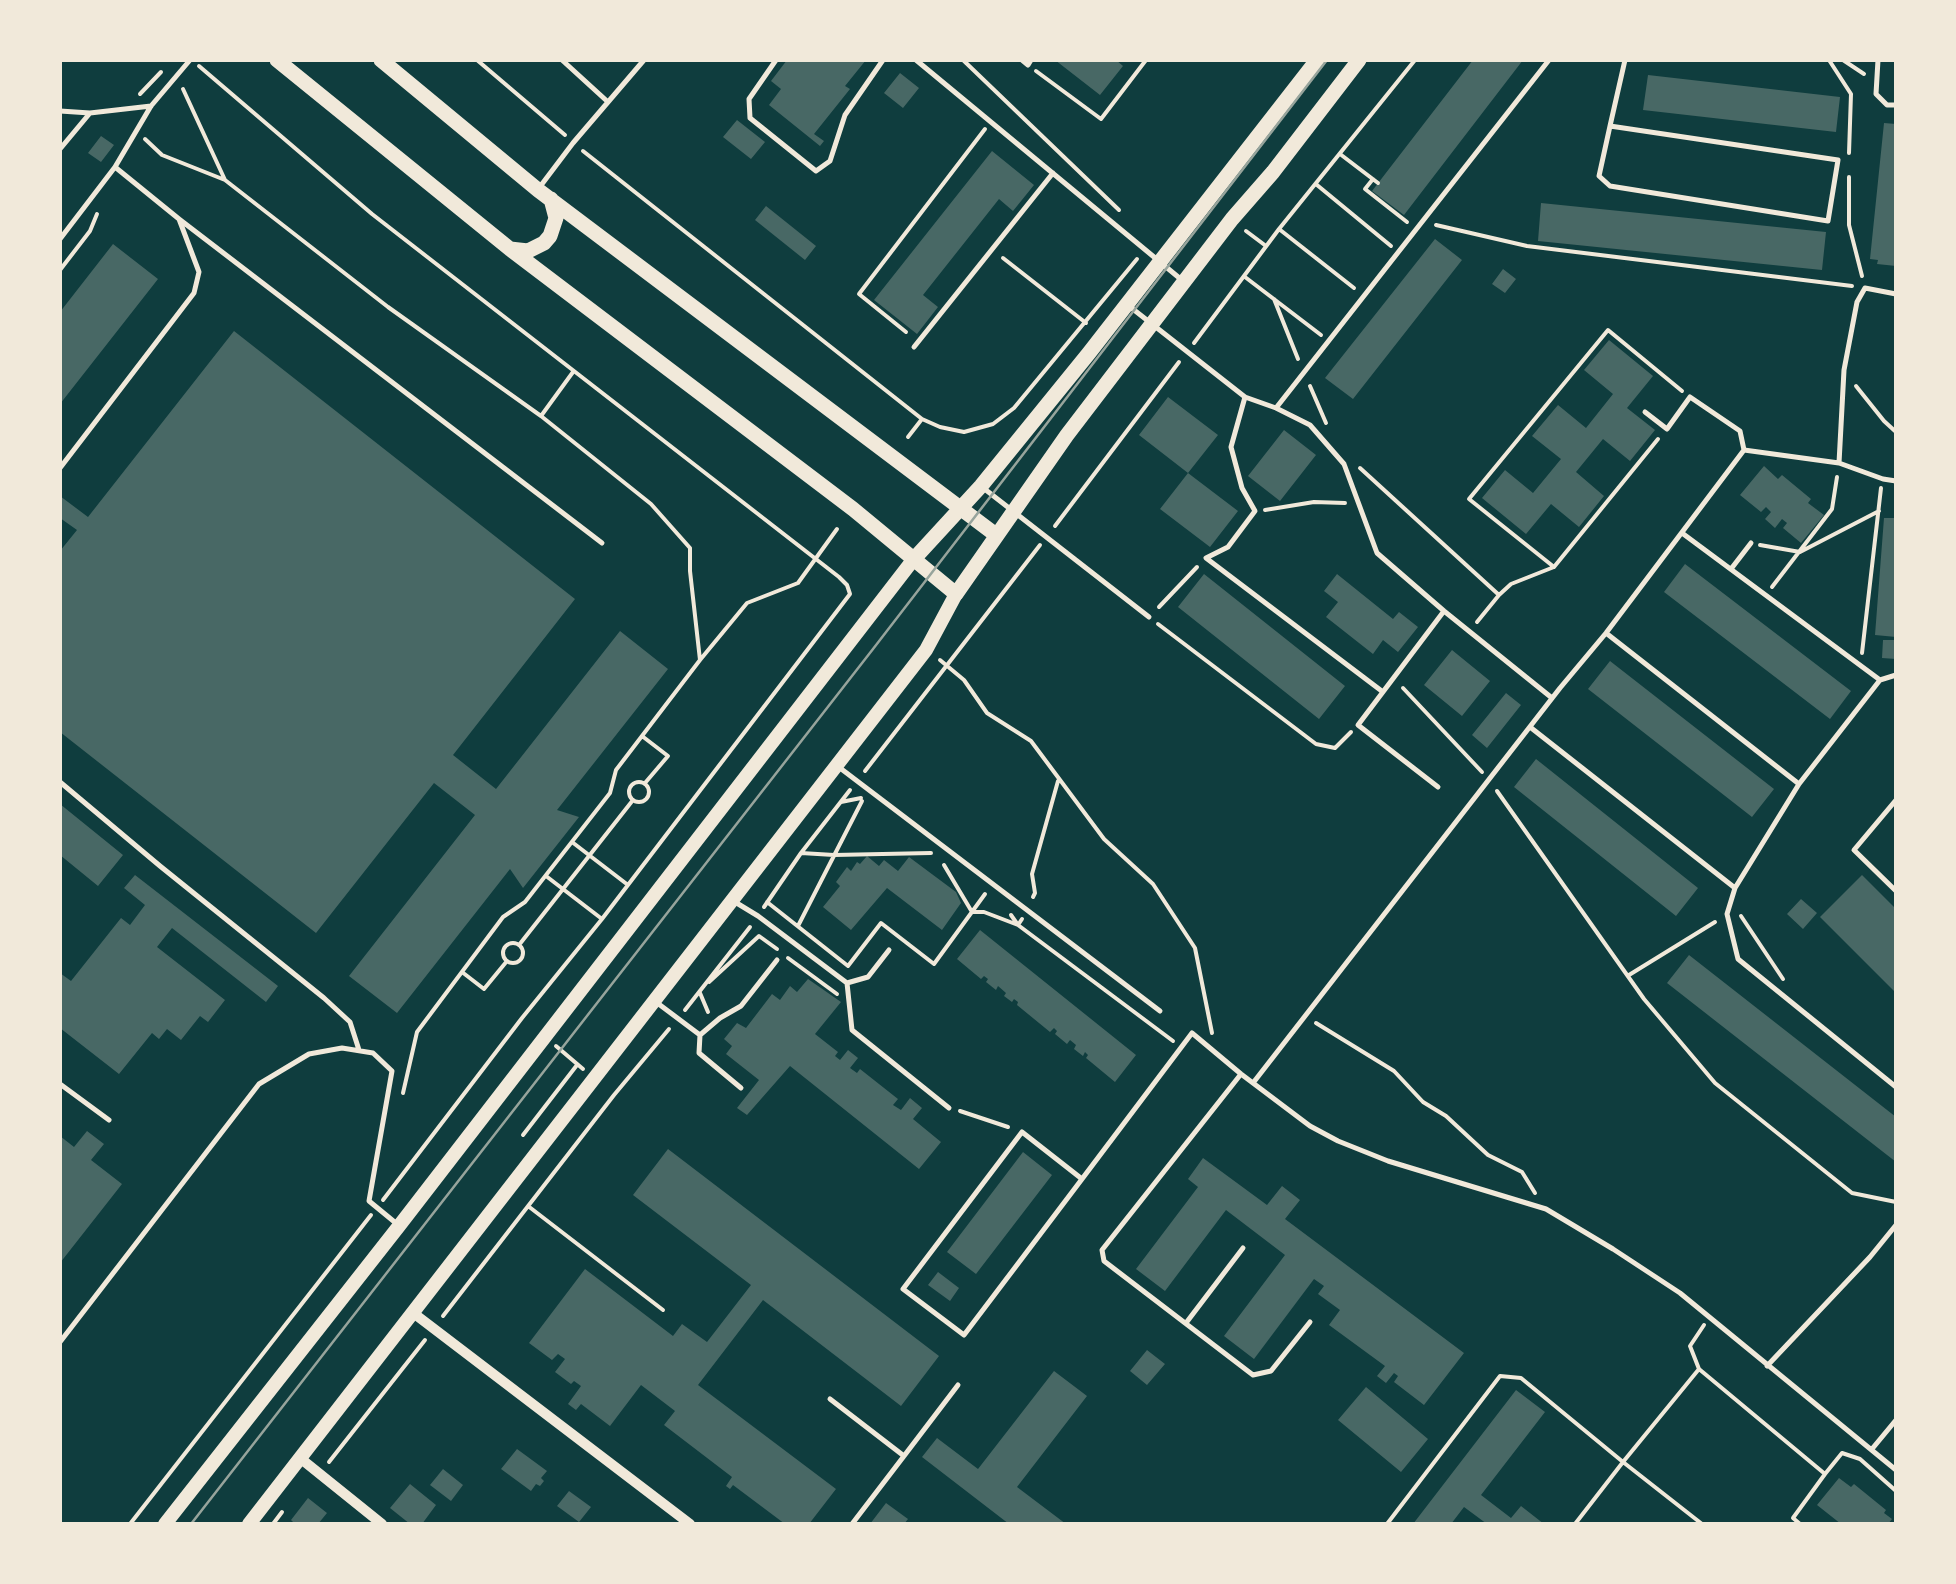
<!DOCTYPE html>
<html>
<head>
<meta charset="utf-8">
<style>
  body { margin:0 }
  #map { position:relative; width:1956px; height:1584px; overflow:hidden; background:#0f3d3e; font-family:"PT Sans",sans-serif }
  canvas { display:block }
  .frame { position:absolute; inset:0; border:62px solid #f1e9da; pointer-events:none }
</style>
</head>
<body>
<div id="map">
<canvas width="1956" height="1584"></canvas>
<div class="frame"></div>
</div>
<script>
const c = document.querySelector('canvas').getContext('2d');
c.lineJoin = 'round';
function fillPath(path, color) { c.fillStyle = color; c.fill(path, 'evenodd'); }
const shape = rows => new Path2D(rows.map(r => 'M' + r).join(''));
function stroke(path, color, width, dash) { c.strokeStyle = color; c.lineWidth = width; c.lineCap = dash ? 'butt' : 'round'; c.setLineDash(dash || []); c.stroke(path); }
fillPath(shape([
  [787,60,799,62,800,60,866,60,845,86,850,89,814,134,824,141,820,146,769,105,781,89,771,81],
  [1055,60,1116,60,1123,66,1100,95],
  [1473,60,1523,60,1404,215,1372,191],
  [900,73,919,88,903,108,884,93],
  [1648,75,1840,97,1836,132,1643,110],
  [737,120,765,142,751,159,723,137],
  [1884,123,1896,124,1896,266,1877,264,1878,260,1870,259],
  [101,136,114,145,101,162,88,153],
  [992,151,1034,185,1013,211,999,199,923,295,938,307,917,334,874,300],
  [1541,203,1826,232,1822,270,1538,241],
  [766,206,816,246,805,260,755,220],
  [1435,239,1462,260,1353,399,1325,378],
  [113,244,158,279,60,404,60,312],
  [1503,269,1516,279,1505,293,1492,284],
  [234,331,575,599,453,755,496,789,620,631,668,669,557,810,579,817,523,888,510,869,397,1013,349,976,475,815,434,783,316,933,60,732,60,551,77,530,60,518,60,496,88,517],
  [1609,340,1653,376,1627,408,1655,430,1630,461,1603,439,1576,472,1604,496,1579,527,1551,504,1526,534,1482,498,1505,470,1533,493,1561,459,1532,436,1558,405,1586,428,1613,394,1584,370],
  [1168,397,1218,435,1188,473,1139,435],
  [1284,430,1316,455,1280,501,1248,476],
  [1764,466,1778,479,1782,475,1811,499,1808,503,1824,515,1801,543,1783,528,1787,523,1782,519,1775,528,1765,519,1771,512,1766,507,1761,512,1740,495],
  [1188,473,1238,511,1210,547,1160,509],
  [1884,518,1896,518,1896,637,1875,635],
  [1685,564,1851,691,1830,719,1664,592],
  [1204,574,1345,686,1319,719,1178,607],
  [1337,574,1393,619,1399,612,1418,627,1398,652,1383,640,1373,654,1326,617,1338,602,1324,591],
  [1883,640,1896,640,1896,659,1882,658],
  [1452,650,1490,681,1462,716,1424,685],
  [1610,661,1774,789,1752,817,1588,689],
  [1506,693,1521,705,1487,748,1472,735],
  [1536,759,1698,888,1676,916,1514,787],
  [60,804,123,855,98,886,60,855],
  [867,856,879,866,884,860,898,871,909,857,956,892,961,903,942,930,887,888,851,930,823,907,840,886,836,882,847,867,851,871,857,862,860,864],
  [135,875,278,986,266,1002,172,928,157,947,225,1000,208,1022,200,1016,181,1040,167,1029,159,1039,152,1033,119,1074,60,1028,60,973,71,981,121,918,130,925,145,905,124,888],
  [1862,875,1896,909,1896,993,1820,917],
  [1801,899,1817,913,1803,929,1787,914],
  [980,930,1136,1055,1115,1082,1086,1058,1088,1055,1085,1052,1083,1056,1074,1049,1076,1045,1070,1040,1067,1044,1055,1034,1057,1031,1054,1028,1050,1032,1017,1005,1018,1002,1014,999,1012,1002,1004,996,1006,993,998,986,996,990,986,982,988,979,984,976,981,979,957,959],
  [1689,955,1896,1117,1896,1162,1667,983],
  [808,979,841,1002,815,1034,838,1052,835,1056,840,1060,848,1050,858,1058,850,1068,857,1073,860,1069,898,1099,893,1105,901,1110,910,1098,922,1108,913,1119,941,1142,919,1169,790,1066,747,1115,737,1108,759,1080,726,1054,732,1046,724,1039,737,1023,746,1028,772,994,780,1000,790,986,797,992],
  [87,1131,104,1144,91,1160,122,1184,60,1263,60,1136,74,1147],
  [668,1149,939,1356,901,1406,763,1300,698,1385,836,1489,809,1524,785,1524,733,1485,730,1489,726,1486,732,1477,664,1425,675,1411,641,1385,610,1426,581,1404,576,1410,568,1404,581,1386,574,1381,571,1384,555,1372,565,1359,558,1354,552,1360,529,1343,585,1269,673,1336,682,1324,707,1342,751,1285,633,1195],
  [1023,1152,1052,1175,976,1274,947,1252],
  [1203,1158,1267,1205,1282,1186,1300,1200,1285,1219,1464,1353,1424,1405,1394,1382,1398,1376,1394,1373,1386,1383,1377,1376,1385,1366,1329,1325,1340,1310,1318,1294,1324,1286,1314,1279,1254,1359,1224,1336,1285,1255,1226,1210,1165,1291,1136,1269,1198,1187,1188,1179],
  [938,1272,959,1288,950,1301,928,1285],
  [1147,1350,1165,1364,1147,1385,1130,1371],
  [1054,1371,1087,1396,1017,1487,1066,1524,1009,1524,922,1457,937,1438,978,1469],
  [1366,1387,1428,1439,1401,1472,1338,1420],
  [1516,1390,1545,1412,1481,1495,1511,1518,1521,1506,1544,1524,1487,1524,1464,1507,1451,1524,1413,1524],
  [517,1449,547,1471,541,1478,544,1481,540,1486,536,1484,531,1491,501,1469],
  [443,1469,463,1485,451,1501,430,1485],
  [1839,1478,1851,1487,1854,1484,1886,1510,1884,1513,1892,1519,1888,1524,1841,1524,1817,1505],
  [410,1484,436,1505,422,1524,410,1524,390,1508],
  [569,1491,591,1507,579,1522,557,1506],
  [308,1498,327,1513,318,1524,295,1524,291,1520],
  [886,1503,908,1519,904,1524,870,1524]
]), '#486865');
stroke(shape([
  [477,60,565,135],
  [963,60,1119,210],
  [1829,60,1851,94,1849,153],
  [1843,60,1864,74],
  [199,66,372,214,839,577,847,585,850,594,602,919,522,1018,383,1200],
  [1036,71,1101,119,1146,60],
  [183,89,225,180,388,307,541,416],
  [140,94,161,72],
  [145,139,162,155,225,180],
  [583,151,922,419,940,427,964,432,993,424,1014,408,1137,259],
  [1340,154,1378,183],
  [1849,177,1849,225,1862,276],
  [1373,179,1365,189,1407,222],
  [1317,185,1391,246],
  [1436,225,1527,246,1852,286],
  [1279,229,1354,288],
  [1246,231,1266,246],
  [1003,258,1086,323],
  [60,270,90,231,97,214],
  [1245,277,1321,335],
  [1274,299,1298,359],
  [906,332,859,294,985,129],
  [1194,343,1279,229,1415,60],
  [1310,386,1326,423],
  [1856,386,1884,421,1896,432],
  [908,437,922,419],
  [1360,468,1499,595,1511,584,1554,567,1658,439],
  [1265,510,1314,502,1345,503],
  [1055,526,1179,362],
  [1760,545,1800,552,1879,511],
  [1554,567,1469,499,1608,330,1682,391],
  [1772,587,1832,509,1837,477],
  [1159,607,1197,567],
  [1477,622,1499,595],
  [1158,624,1316,744,1335,748,1351,732],
  [1862,653,1881,488],
  [700,660,747,603,798,583,837,529],
  [940,660,964,680,987,713,1031,741,1104,839,1153,884,1195,948,1212,1033],
  [1403,688,1482,772],
  [642,736,668,756,645,783],
  [865,771,1040,545],
  '629 792a10 10 0 1 1 20 0a10 10 0 1 1-20 0Z',
  [1497,791,1644,999,1715,1083,1852,1193,1896,1202],
  [841,802,861,798],
  [572,842,628,885],
  [801,853,834,855,931,853],
  [944,865,972,912,984,912,1018,925,1022,919],
  [546,876,602,919],
  [1033,897,1035,893,1032,874,1058,781],
  [767,902,848,966,881,923,934,964,985,894],
  [764,907,801,853,850,790],
  [1011,915,1018,925,1173,1041],
  [1741,916,1783,979],
  [798,926,862,801],
  '503 953a10 10 0 1 1 20 0a10 10 0 1 1-20 0Z',
  [519,945,633,800],
  [788,958,837,994],
  [462,972,484,989,507,961],
  [1629,975,1715,922],
  [709,982,759,936,777,949],
  [700,993,708,1012],
  [685,1010,750,927],
  [1316,1023,1394,1071,1423,1102,1446,1116,1488,1155,1522,1172,1535,1193],
  [556,1046,583,1069],
  [403,1093,417,1032,503,917,525,902,610,793,616,770,700,660,690,571,690,548,651,504,541,416,573,372],
  [960,1111,1008,1127],
  [523,1135,577,1065],
  [528,1206,663,1310],
  [443,1316,614,1095,669,1029],
  [1699,1369,1825,1474,1793,1518,1800,1524],
  [329,1462,425,1340],
  [1825,1474,1842,1453,1860,1459,1896,1491],
  [130,1524,371,1215],
  [273,1524,282,1512],
  [1387,1524,1500,1376,1521,1378,1623,1462,1699,1369,1690,1346,1704,1325],
  [1575,1524,1623,1462,1702,1524]
]), '#f1e9da', 4);
stroke(shape([
  [562,60,608,102],
  [776,60,749,99,750,118,816,171,830,161,845,115,883,60],
  [916,60,1183,281],
  [1022,60,1028,65,1031,60],
  [1878,60,1876,94,1887,105,1896,105],
  [60,111,90,113],
  [1610,126,1838,160,1828,221,1610,186,1599,176,1610,126,1625,60],
  [60,149,90,113,151,106],
  [539,188,573,143,644,60],
  [179,219,602,543],
  [60,239,115,167,151,106,190,60],
  [1129,306,1245,397,1276,408,1310,425,1344,464,1377,553,1444,611,1552,698],
  [914,347,1053,173],
  [1245,397,1231,447,1242,488,1255,511,1228,547,1206,558,1383,692],
  [1276,408,1549,60],
  [1645,412,1667,429,1690,397,1740,431,1744,450],
  [1839,463,1844,370,1857,302,1865,288,1896,294],
  [60,468,194,293,199,272,179,219,115,167],
  [982,487,1149,617],
  [1682,533,1880,680],
  [1731,569,1751,543],
  [1606,633,1799,784],
  [1896,675,1880,680,1799,784,1735,888,1727,914,1738,959,1896,1087],
  [1530,727,1735,888],
  [840,768,1160,1011],
  [60,782,160,866,324,998,350,1022,359,1050],
  [1438,787,1358,725,1444,611],
  [1896,800,1854,850,1896,891],
  [735,902,758,916,847,983,868,977,889,950],
  [847,983,852,1030,949,1108],
  [656,1002,700,1035,699,1053,741,1088],
  [700,1035,720,1018,741,1006,777,960],
  [1241,1074,1102,1250,1104,1261,1253,1375,1271,1371,1310,1322],
  [1253,1083,1560,688,1606,633,1744,450,1839,463,1883,479,1896,481],
  [60,1084,109,1120],
  [1082,1179,964,1335,903,1289,1022,1132,1082,1179,1192,1033,1241,1074,1310,1126,1338,1141,1388,1161,1546,1209,1613,1249,1680,1293,1896,1470],
  [1186,1323,1243,1248],
  [60,1342,259,1084,309,1054,342,1048,373,1053,392,1071,369,1201,397,1224],
  [1767,1366,1870,1257,1896,1225],
  [830,1399,904,1456,852,1524],
  [1872,1449,1896,1420],
  [904,1456,958,1385]
]), '#f1e9da', 5);
stroke(shape([
  [412,1312,690,1524],
  [300,1458,382,1524]
]), '#f1e9da', 10);
stroke(shape([
  [165,1524,399,1226,913,560],
  [249,1524,926,650,956,594]
]), '#f1e9da', 14);
stroke(shape([
  [277,60,510,249,853,509,956,594,1067,435,1232,219,1273,172,1359,60],
  [381,60,538,190,996,535],
  [510,249,528,251,544,243,550,236,556,218,551,199],
  [913,560,981,486,1089,353,1317,60]
]), '#f1e9da', 15);
stroke(shape([
  [191,1524,873,649,1327,60]
]), '#97a49c', 2.5);
</script>
</body>
</html>
